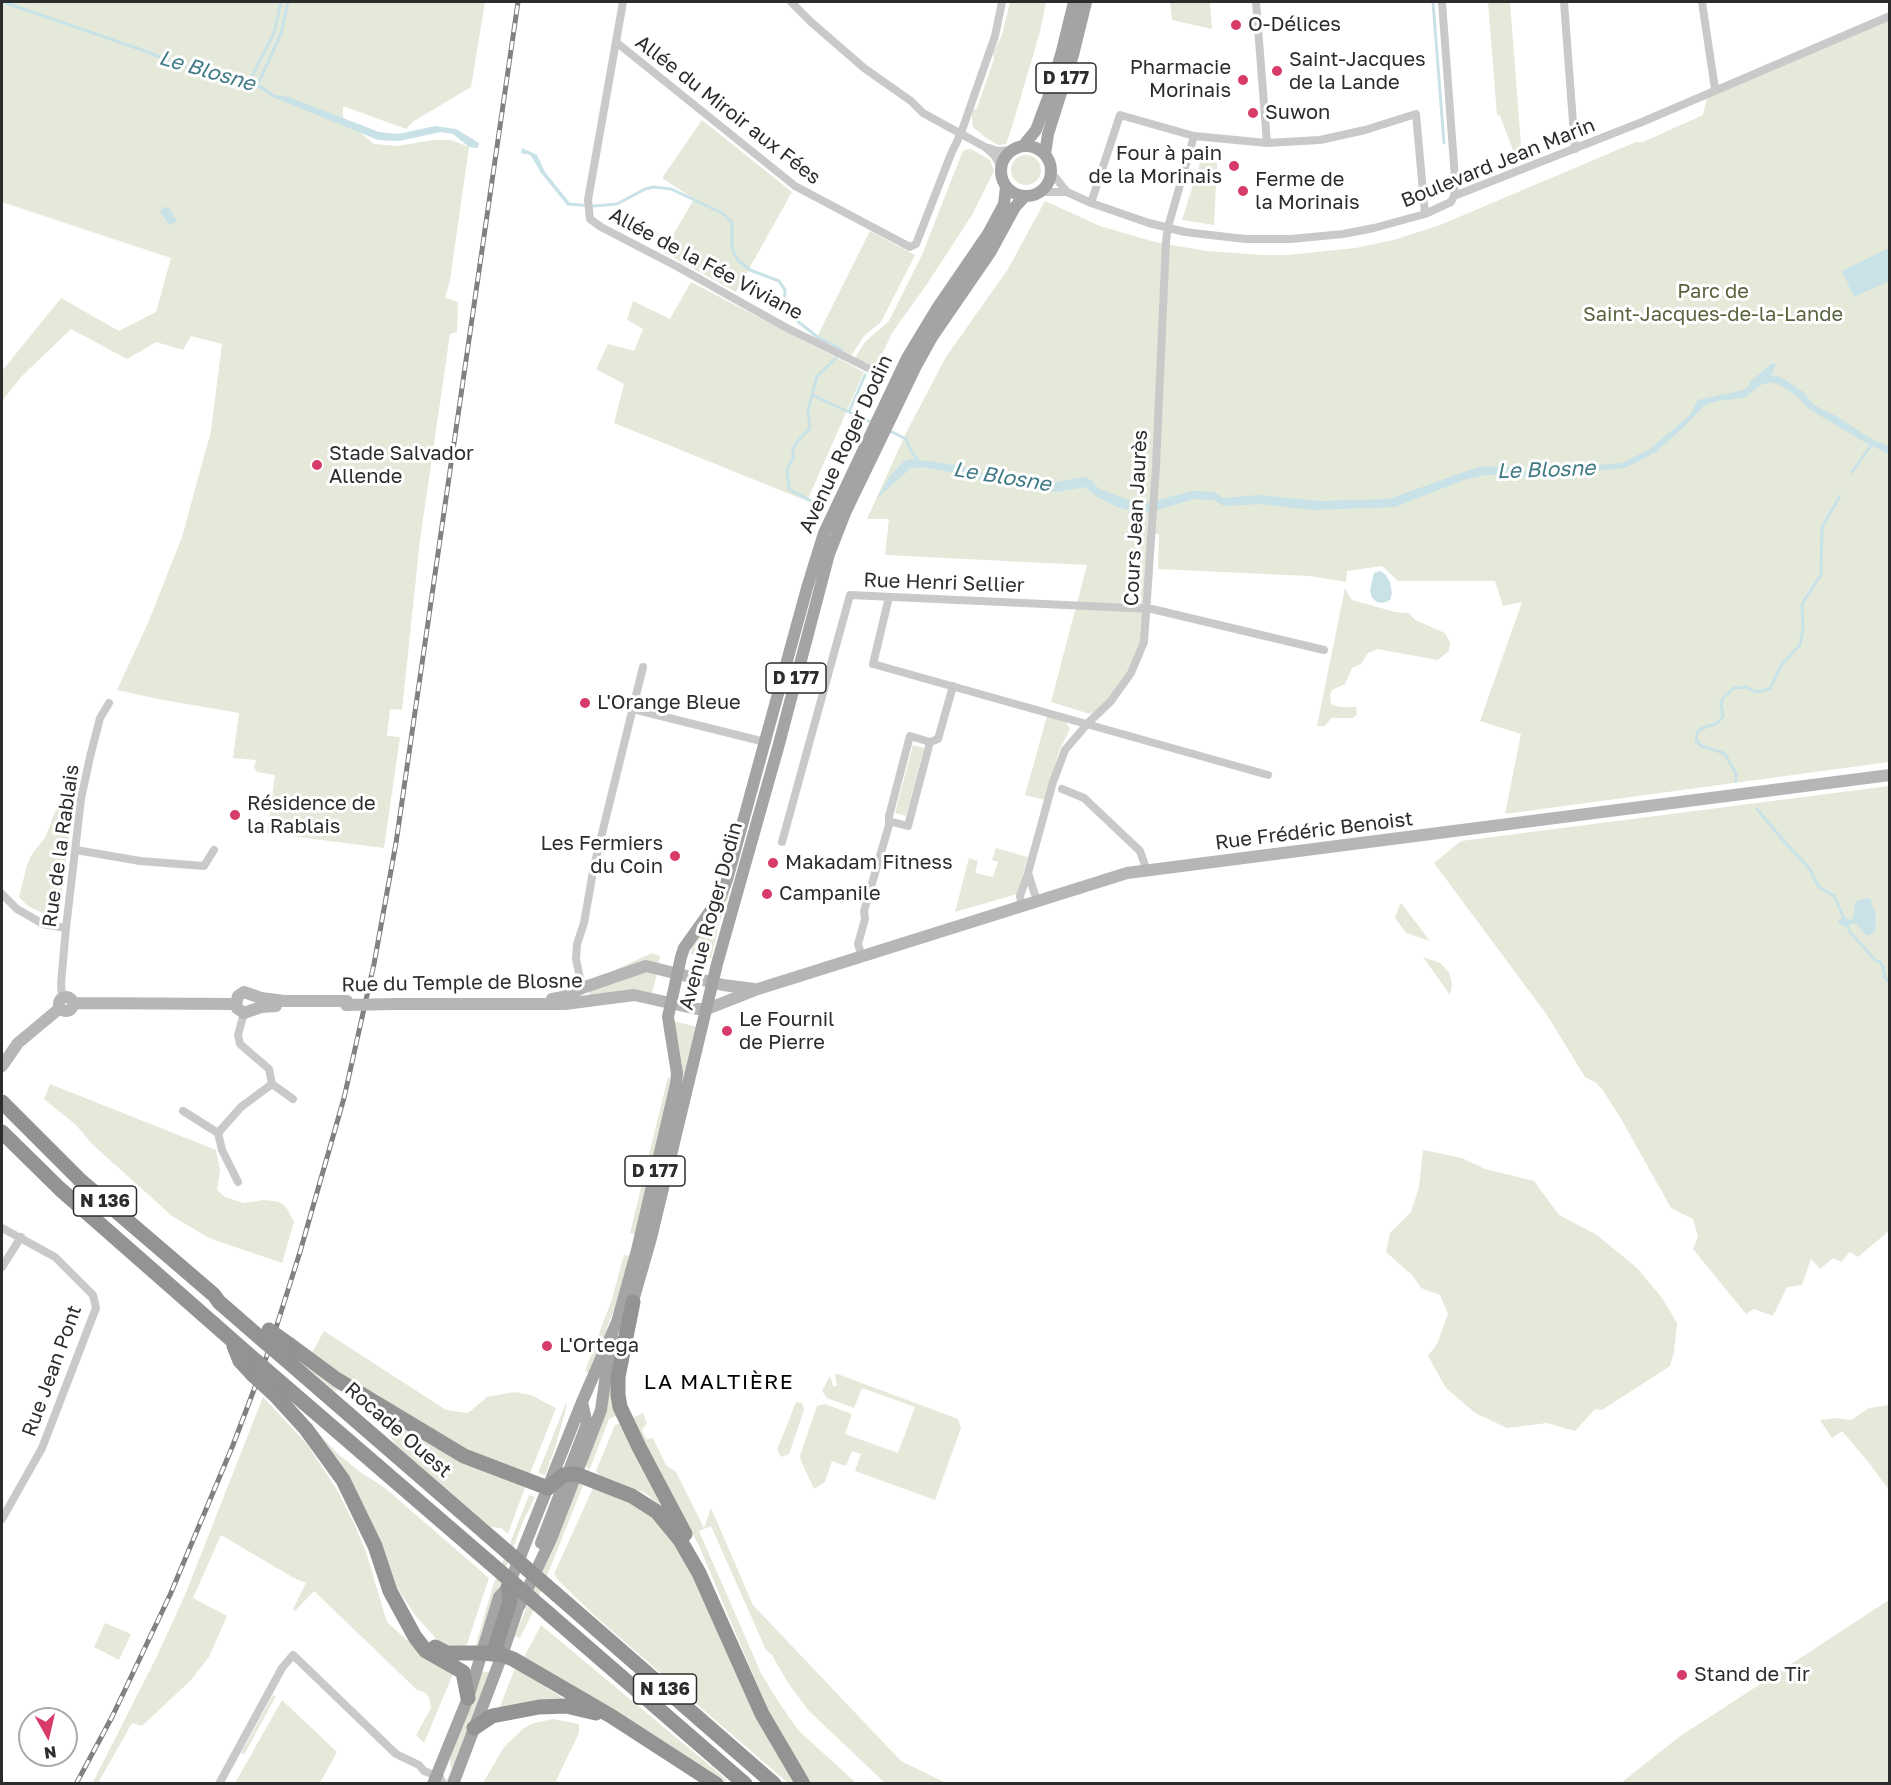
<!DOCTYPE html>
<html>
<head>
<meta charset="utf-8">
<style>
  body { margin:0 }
  #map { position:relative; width:1891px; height:1785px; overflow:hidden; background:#fff; font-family:"Golos Text",sans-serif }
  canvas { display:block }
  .frame { position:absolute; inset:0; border:3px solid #2c2c2c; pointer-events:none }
  .north { position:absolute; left:18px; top:1707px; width:60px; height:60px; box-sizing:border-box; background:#fff; border:2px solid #ababab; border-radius:50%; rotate:172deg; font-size:16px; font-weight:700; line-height:24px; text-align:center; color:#2c2c2c }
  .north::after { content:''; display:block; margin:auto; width:21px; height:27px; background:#d63b69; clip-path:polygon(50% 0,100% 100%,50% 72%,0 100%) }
</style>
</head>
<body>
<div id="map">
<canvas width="1891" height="1785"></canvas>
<div class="frame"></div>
<div class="north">N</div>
</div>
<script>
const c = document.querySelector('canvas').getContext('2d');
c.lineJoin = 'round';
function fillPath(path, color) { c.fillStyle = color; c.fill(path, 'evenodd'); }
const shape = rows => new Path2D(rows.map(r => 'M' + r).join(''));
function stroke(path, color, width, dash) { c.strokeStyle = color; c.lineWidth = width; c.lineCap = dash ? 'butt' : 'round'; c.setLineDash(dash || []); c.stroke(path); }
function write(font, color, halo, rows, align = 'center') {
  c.font = font + ' "Golos Text",sans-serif'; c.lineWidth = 6; c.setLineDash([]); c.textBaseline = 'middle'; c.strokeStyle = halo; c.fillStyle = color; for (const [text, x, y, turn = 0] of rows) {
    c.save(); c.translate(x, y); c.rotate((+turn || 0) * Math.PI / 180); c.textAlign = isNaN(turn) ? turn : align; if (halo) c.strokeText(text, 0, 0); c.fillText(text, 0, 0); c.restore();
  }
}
fillPath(shape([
  [2,2,485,2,471,87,414,121,406,129,343,106,343,118,374,144,397,146,433,140,451,140,469,147,450,280,445,298,458,302,457,332,450,334,420,540,402,710,390,709,387,736,400,737,384,848,267,833,275,775,257,772,254,767,256,760,233,758,239,713,158,699,117,690,148,623,182,537,211,431,222,344,191,336,183,350,156,342,127,359,71,329,22,376,2,401,2,371,61,298,119,331,156,312,171,258,2,202],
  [1010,2,1046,2,1040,32,1011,130,1006,144,998,145,985,137,973,127,972,119,972,111,977,108,994,59,993,53,1002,35],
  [1170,2,1210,2,1212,29,1172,20],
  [1488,2,1510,2,1522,157,1516,158,1500,116,1497,115],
  [1889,16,1889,762,1505,814,1521,734,1480,721,1522,602,1503,606,1495,581,1398,581,1382,566,1347,571,1346,582,1309,576,1158,569,1159,534,1152,534,1144,642,1111,701,1090,714,1051,702,1087,565,885,555,889,519,867,519,906,433,946,357,1008,269,1045,201,1100,226,1155,242,1206,251,1263,255,1287,255,1356,248,1397,239,1440,225,1636,142,1643,142,1703,115,1708,92],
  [702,120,792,192,736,292,663,252,694,199,662,178],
  [1205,147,1218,148,1214,225,1182,220],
  [971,149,990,160,994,171,972,215,927,284,892,333,876,367,855,358,865,342,889,321,922,255,962,153,964,150],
  '1011 170a15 15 0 1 1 30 0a15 15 0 1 1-30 0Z',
  [870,231,915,255,881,322,864,336,851,356,816,339],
  [691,282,864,372,807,501,614,423,624,384,596,369,608,344,634,351,643,329,627,320,633,301,670,319],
  [1345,588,1352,600,1395,612,1409,613,1415,620,1445,633,1450,643,1449,651,1438,660,1377,649,1368,653,1361,664,1352,668,1345,684,1332,690,1330,695,1331,704,1339,707,1356,707,1357,715,1353,718,1331,718,1325,726,1317,726],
  [1047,716,1065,721,1070,729,1059,751,1045,800,1025,795],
  [913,745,924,748,906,816,895,813],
  [1889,786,1889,1231,1858,1257,1850,1252,1841,1262,1833,1258,1820,1269,1811,1259,1802,1285,1787,1287,1773,1316,1754,1309,1746,1314,1693,1249,1698,1237,1693,1219,1671,1208,1620,1117,1602,1089,1595,1082,1585,1077,1547,1015,1434,863,1461,841],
  [57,807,72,812,59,914,51,917,28,906,19,897,27,865,32,854,45,838],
  [996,848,1028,857,1017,894,955,912,969,858,978,861,975,873,993,877,998,862,992,860],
  [730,892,720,921,711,959,690,954,693,946],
  [1400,904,1402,904,1430,941,1406,933,1395,918],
  [652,953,660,956,659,963,606,974],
  [1423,957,1440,963,1449,972,1452,984,1450,995],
  [637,971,657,973,652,993,590,996,588,990],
  [687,984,700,987,697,1000,684,997],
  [674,1021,697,1027,683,1085,681,1085,682,1064],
  [668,1077,672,1081,636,1234,630,1233],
  [50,1084,216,1150,220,1170,217,1190,225,1197,244,1203,264,1200,275,1201,283,1204,288,1210,294,1222,282,1263,209,1238,172,1216,92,1144,76,1125,44,1099],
  [1423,1150,1462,1158,1485,1169,1534,1181,1559,1215,1597,1235,1637,1268,1662,1298,1677,1323,1674,1352,1670,1366,1602,1410,1595,1409,1575,1431,1547,1423,1507,1428,1475,1413,1446,1388,1428,1356,1437,1344,1448,1314,1440,1295,1421,1288,1412,1275,1386,1252,1390,1233,1411,1212,1419,1187],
  [624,1255,630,1256,616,1304,590,1373,585,1371,612,1299],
  [324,1331,446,1410,468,1413,487,1397,515,1392,531,1395,556,1408,529,1476,476,1455,388,1404,311,1354],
  [289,1353,525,1487,508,1534,501,1528,491,1527,480,1518,396,1445,386,1430,367,1413,349,1398,338,1390,334,1391],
  [610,1369,618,1415,609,1419,589,1471,586,1465],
  [835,1373,958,1419,961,1428,935,1500,855,1471,861,1454,852,1451,846,1466,832,1461,825,1482,814,1489,801,1461,800,1456,817,1406,825,1404,852,1414,845,1434,898,1453,915,1407,862,1388,854,1408,827,1398,822,1391,830,1376,833,1386,837,1386],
  [263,1397,307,1444,336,1488,354,1523,366,1552,387,1622,419,1651,453,1674,424,1743,416,1735,431,1708,429,1697,424,1692,417,1690,314,1591,295,1611,293,1609,306,1583,294,1578,221,1535,193,1598,227,1616,209,1657,190,1681,142,1726,132,1723,98,1783,92,1784,156,1658,185,1595],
  [796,1402,802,1403,804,1410,789,1454,781,1457,777,1450],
  [566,1403,567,1405,555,1448,550,1461,547,1461,550,1462,545,1475,538,1473],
  [1889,1405,1890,1405,1889,1490,1869,1463,1842,1431,1832,1438,1820,1420,1836,1418,1851,1420,1869,1408],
  [643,1413,647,1423,642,1430,646,1439,653,1438,666,1465,676,1472,704,1528,711,1508,753,1605,901,1761,946,1783,885,1783,809,1711,788,1683,772,1655,766,1650,711,1526,704,1529,699,1531,761,1673,776,1698,798,1730,856,1783,812,1783,794,1758,771,1717,699,1546,632,1418],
  [302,1415,337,1453,359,1471,385,1488,489,1578,466,1647,456,1647,439,1642,415,1615,390,1577],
  [623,1422,664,1509,645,1493,599,1475,596,1471,615,1425],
  [579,1482,584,1483,531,1616,520,1638,515,1636,575,1485],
  [593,1488,637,1502,652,1516,680,1547,799,1783,788,1783,596,1617,559,1581,554,1574],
  [529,1495,535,1497,522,1524,497,1593,480,1647,475,1648,493,1586],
  [1889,1600,1889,1783,1621,1783,1679,1737],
  [105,1623,131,1634,119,1660,94,1647],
  [541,1625,727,1780,724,1783,523,1659],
  [515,1668,569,1702,499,1709],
  [482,1672,491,1672,448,1783,445,1784,451,1770,450,1759],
  [273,1695,276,1696,244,1755,241,1753],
  [282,1700,337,1752,320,1783,235,1783],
  [553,1719,579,1724,579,1733,555,1783,483,1783,504,1747,524,1728,534,1723]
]), '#e5e9da');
fillPath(shape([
  [262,86,275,95,289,97,379,132,398,134,435,126,456,129,479,143,478,148,469,147,453,134,441,132,399,141,378,140,270,96,260,88],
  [522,148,537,155,545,172,570,203,567,205,541,173,533,159,530,155,521,153],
  [163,207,169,208,177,221,169,225,160,211],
  [1889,248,1889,281,1854,297,1842,271],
  [1772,363,1776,364,1771,375,1781,377,1802,391,1814,405,1836,416,1873,440,1889,446,1889,454,1866,443,1809,409,1797,396,1780,385,1770,382,1761,385,1744,398,1717,401,1704,406,1683,428,1656,452,1625,468,1524,478,1509,475,1485,475,1464,480,1395,507,1312,510,1261,504,1224,506,1213,500,1194,499,1148,513,1140,513,1117,507,1097,497,1085,487,1057,492,992,484,962,474,922,467,911,468,877,498,890,476,904,461,912,459,962,466,996,477,1056,482,1083,477,1091,480,1099,489,1137,503,1139,505,1193,491,1214,492,1223,498,1259,495,1320,501,1389,499,1478,467,1503,466,1523,471,1622,463,1650,449,1690,415,1698,400,1743,390,1749,386,1750,382],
  [1380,571,1386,575,1390,582,1392,593,1390,600,1383,603,1377,602,1372,598,1370,590,1374,573],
  [1870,898,1876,916,1875,932,1867,936,1856,923,1845,926,1840,925,1838,921,1844,917,1850,920,1853,918,1855,903,1858,900]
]), '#c8e2e7');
stroke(shape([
  [3,2,142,50,191,69,209,73,242,85,257,86,265,89],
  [1433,2,1444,143],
  [247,86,274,33,281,2],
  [257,86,281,34,288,2],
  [567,202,568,204,594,206,617,204,645,189,654,187,671,189,722,213,732,222,732,248,737,259,750,270,779,281,785,290,784,310,816,336,841,349],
  [812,395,871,422],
  [849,412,865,375],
  [888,430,906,439,912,453,918,460],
  [1852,472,1872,444],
  [811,501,789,489,787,470,793,458,793,449,797,442,810,428,808,410,817,376,836,358],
  [1736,781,1736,773,1724,753,1701,746,1696,740,1697,734,1700,729,1716,724,1723,717,1721,704,1723,698,1734,688,1746,687,1756,692,1770,689,1781,665,1800,645,1803,628,1802,604,1821,575,1822,527,1840,496],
  [1757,809,1782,839,1809,868,1819,887,1834,896,1850,932,1876,961,1880,962,1883,967,1885,978,1890,982]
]), '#c8e2e7', 3);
stroke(shape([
  [623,2,588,200,590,219,601,227,678,267,785,327,876,372],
  [791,2,811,22,864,68,911,101,923,113,985,147,994,155,1001,167],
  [1256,2,1267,143],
  [1442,2,1455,178,1454,196],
  [1564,2,1575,149],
  [1702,2,1715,89],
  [616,42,795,186,910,247,916,244,951,154,961,133,995,36,1002,2],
  [989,148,997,151,1012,150],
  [1051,172,1067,192],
  [1040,192,1067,192,1091,203,1149,223,1185,232,1210,235,1246,239,1291,239,1343,234,1374,228,1425,214,1451,202,1454,196,1642,122,1890,16],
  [1091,203,1120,115,1194,136,1267,143,1320,140,1365,130,1416,114,1425,214],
  [889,597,873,664,1268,775],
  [633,709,765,742],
  [1062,789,1084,798,1140,851,1147,871],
  [889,821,908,826,930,742],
  [782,842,850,595,1152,609,1324,650],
  [76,850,140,861,204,866,214,850],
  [1028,873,1053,782,1065,750,1088,723,1111,701,1131,673,1144,642,1156,466,1166,241,1168,227,1194,136],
  [2,894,17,909,43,924,66,928],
  [1022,906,1020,896,1028,873,1037,901],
  [862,957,858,944,865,919,864,911,889,825,889,816,910,736,930,742,938,739,953,686],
  [582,988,576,959,577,944,584,923,594,866,643,667],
  [62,997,61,984,66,928,81,799,90,757,100,718,109,703],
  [272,1084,293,1099],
  [183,1111,218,1133],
  [238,1182,222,1150,218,1133,241,1107,272,1084,269,1069,240,1044,238,1035,244,1013],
  [2,1228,55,1257,93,1295,96,1308,42,1448,2,1519],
  [2,1267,21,1237],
  [219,1784,282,1668,293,1655,396,1754,419,1765,424,1771,440,1777,443,1784]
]), '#c9c9c9', 8);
stroke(shape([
  '59 1004a7 7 0 1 1 14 0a7 7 0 1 1-14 0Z',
  [552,999,563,997,582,988,646,966,723,985,754,989],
  [73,1003,236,1004],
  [236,1004,238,996,244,992,261,998,284,1001,347,1001],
  [236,1004,237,1008,244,1013,261,1007,276,1006],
  [395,1004,565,1004,634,995,697,1009,707,1009,758,989,1127,873,1890,775],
  [2,1066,18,1043,60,1008]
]), '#b6b6b6', 12);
stroke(shape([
  [1024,145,1036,130,1048,98,1062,51,1074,2],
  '1001 171a25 25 0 1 1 50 0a25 25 0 1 1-50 0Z',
  [1045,154,1048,134,1073,55,1086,2],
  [631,1308,651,1238,717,964,779,744,829,554,845,513,917,364,932,337,991,251,1015,207,1025,196],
  [541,1543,587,1424,582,1402],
  [520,1605,551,1539,601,1410,607,1367,617,1341],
  [433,1784,468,1698,499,1597,508,1587,582,1402,617,1322,637,1250,676,1084,677,1073,668,1017,681,957,684,948,721,896,727,880,807,588,824,533,907,358,936,310,988,234,1004,204,1006,187],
  [453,1784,502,1655,521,1599]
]), '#a4a4a4', 12);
stroke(shape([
  [2,1102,81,1181,214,1295,219,1302,265,1342],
  [2,1132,60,1189,257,1362],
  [633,1302,618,1377,618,1395,620,1407,639,1447,685,1534],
  [290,1345,336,1379,464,1456,548,1488,563,1475,576,1474,632,1496,657,1512,680,1540,699,1573,762,1714,803,1784],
  [234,1346,240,1361,253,1375],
  [285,1359,496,1542],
  [279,1381,489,1562],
  [275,1395,306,1429,343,1480,375,1546,390,1591,415,1637,426,1651,463,1672,468,1698],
  [556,1594,774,1784],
  [549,1614,745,1784],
  [435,1647,447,1653,483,1653,502,1655,513,1659,611,1716,716,1784],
  [502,1655,499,1653,496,1645,510,1601,508,1587],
  [474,1728,492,1716,539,1707,566,1706,596,1713]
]), '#939393', 15);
const rail = shape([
  [76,1784,112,1717,170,1595,233,1445,269,1350,300,1252,344,1098,374,964,396,843,518,2]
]);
stroke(rail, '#818181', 5);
stroke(rail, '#fff', 3, [9]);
stroke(shape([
  [346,1005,395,1004]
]), '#b6b6b6', 12);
stroke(shape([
  [269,1330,290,1345],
  [265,1342,285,1359],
  [257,1362,279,1381],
  [253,1375,275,1395],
  [496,1542,556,1594],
  [489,1562,549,1614]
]), '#939393', 15);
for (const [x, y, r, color] of [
  [1236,25,6,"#d63b69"],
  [1277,71,6,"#d63b69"],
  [1243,80,6,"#d63b69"],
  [1253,113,6,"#d63b69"],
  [1234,166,6,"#d63b69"],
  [1243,191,6,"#d63b69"],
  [317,465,6,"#d63b69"],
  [585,703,6,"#d63b69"],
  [235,815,6,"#d63b69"],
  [675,856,6,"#d63b69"],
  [773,863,6,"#d63b69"],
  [767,894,6,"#d63b69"],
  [727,1031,6,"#d63b69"],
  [547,1346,6,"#d63b69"],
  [1682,1675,6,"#d63b69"]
]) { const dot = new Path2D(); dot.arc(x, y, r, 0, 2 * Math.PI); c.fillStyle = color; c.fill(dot); stroke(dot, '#fff', 2); }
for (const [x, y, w] of [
  [1066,78,60],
  [796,678,60],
  [655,1171,60],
  [105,1201,63],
  [665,1689,63]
]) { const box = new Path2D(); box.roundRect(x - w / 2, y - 15, w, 30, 4.5); c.fillStyle = '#fff'; c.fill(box); stroke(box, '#2c2c2c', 1.5); }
write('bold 18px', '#2c2c2c', null, [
  ["D 177",1066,78],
  ["D 177",796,678],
  ["D 177",655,1171],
  ["N 136",105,1201],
  ["N 136",665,1689]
]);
write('20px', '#2c2c2c', '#fff', [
  ["O-Délices",1248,25],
  ["Saint-Jacques",1289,60],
  ["de la Lande",1289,83],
  ["Pharmacie",1231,68,"right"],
  ["Morinais",1231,91,"right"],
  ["Suwon",1265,113],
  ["Four à pain",1222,154,"right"],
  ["de la Morinais",1222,177,"right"],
  ["Ferme de",1255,180],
  ["la Morinais",1255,203],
  ["Stade Salvador",329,454],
  ["Allende",329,477],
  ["L'Orange Bleue",597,703],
  ["Résidence de",247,804],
  ["la Rablais",247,827],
  ["Les Fermiers",663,844,"right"],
  ["du Coin",663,867,"right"],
  ["Makadam Fitness",785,863],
  ["Campanile",779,894],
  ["Le Fournil",739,1020],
  ["de Pierre",739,1043],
  ["L'Ortega",559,1346],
  ["Stand de Tir",1694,1675]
], 'left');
write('20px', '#2c2c2c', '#fff', [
  ["Allée du Miroir aux Fées",728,110,38],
  ["Boulevard Jean Marin",1498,163,-22],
  ["Allée de la Fée Viviane",706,264,28],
  ["Avenue Roger Dodin",846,444,-65],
  ["Cours Jean Jaurès",1136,518,-87],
  ["Rue Henri Sellier",944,583,2],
  ["Rue Frédéric Benoist",1314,831,-7],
  ["Rue de la Rablais",61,846,-82],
  ["Avenue Roger Dodin",711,916,-75],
  ["Rue du Temple de Blosne",462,983,-1],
  ["Rue Jean Pont",52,1371,-70],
  ["Rocade Ouest",398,1430,41]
]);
write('20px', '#58633e', '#fff', [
  ["Parc de",1713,292],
  ["Saint-Jacques-de-la-Lande",1713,315]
]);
write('italic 21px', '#417b86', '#fff', [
  ["Le Blosne",207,71,16],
  ["Le Blosne",1546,470,-2],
  ["Le Blosne",1002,477,9]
]);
c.letterSpacing = '1.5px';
write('21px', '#000', '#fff', [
  ["LA MALTIÈRE",719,1382]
]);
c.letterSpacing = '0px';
</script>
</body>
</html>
